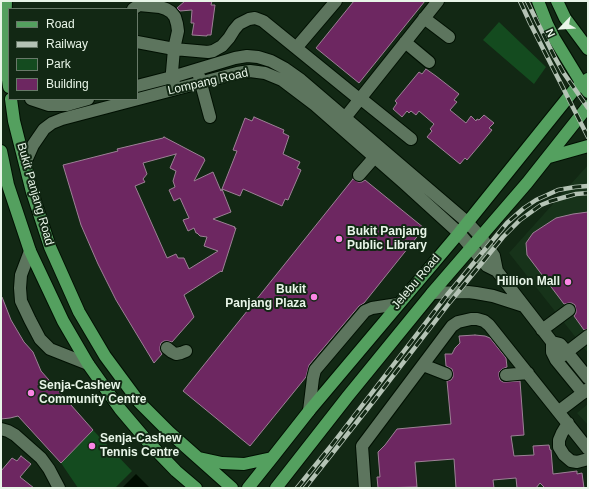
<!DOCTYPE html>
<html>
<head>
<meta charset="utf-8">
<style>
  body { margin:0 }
  #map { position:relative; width:589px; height:489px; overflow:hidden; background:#122814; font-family:Helvetica,sans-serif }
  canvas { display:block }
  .frame { position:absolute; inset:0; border:2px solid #e8f5e8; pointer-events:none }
  .legend { position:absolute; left:8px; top:8px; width:130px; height:92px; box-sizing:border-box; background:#122814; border:1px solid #687a69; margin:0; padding:5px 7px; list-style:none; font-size:12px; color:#e8f5e8 }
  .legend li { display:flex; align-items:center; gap:8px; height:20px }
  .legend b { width:20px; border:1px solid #687a69 }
  .north { position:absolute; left:541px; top:8px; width:40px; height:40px; -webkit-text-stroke:3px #122814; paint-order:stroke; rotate:245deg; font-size:11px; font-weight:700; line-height:16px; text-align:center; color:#e8f5e8 }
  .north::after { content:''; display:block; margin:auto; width:14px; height:18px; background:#e8f5e8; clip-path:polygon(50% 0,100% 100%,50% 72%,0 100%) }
</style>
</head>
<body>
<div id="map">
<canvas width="589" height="489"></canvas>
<div class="frame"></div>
<ul class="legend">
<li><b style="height:5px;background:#54a05f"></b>Road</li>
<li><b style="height:5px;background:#b4c3b5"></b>Railway</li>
<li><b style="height:11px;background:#144b1f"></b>Park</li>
<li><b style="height:11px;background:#6d2761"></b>Building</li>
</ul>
<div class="north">N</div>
</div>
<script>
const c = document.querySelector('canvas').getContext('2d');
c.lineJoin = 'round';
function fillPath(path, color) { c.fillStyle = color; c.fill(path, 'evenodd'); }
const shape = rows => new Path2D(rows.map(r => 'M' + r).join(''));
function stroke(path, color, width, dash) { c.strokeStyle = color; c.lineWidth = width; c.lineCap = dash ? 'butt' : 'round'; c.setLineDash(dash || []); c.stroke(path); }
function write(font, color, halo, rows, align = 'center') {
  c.font = font + ' Helvetica,sans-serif'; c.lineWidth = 4; c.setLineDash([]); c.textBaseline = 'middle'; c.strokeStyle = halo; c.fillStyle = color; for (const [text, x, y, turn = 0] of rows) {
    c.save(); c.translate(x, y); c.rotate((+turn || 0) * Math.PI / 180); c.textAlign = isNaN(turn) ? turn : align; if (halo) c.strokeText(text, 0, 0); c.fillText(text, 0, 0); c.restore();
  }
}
fillPath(shape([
  [588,165,588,353,509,253],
  [588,404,588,425,577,413]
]), '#17331a');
fillPath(shape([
  [499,22,546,67,534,84,483,40],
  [93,430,132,471,115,488,78,488,61,463]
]), '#144b1f');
fillPath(shape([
  [136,474,150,488,122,488]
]), '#000d00');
const building = shape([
  [185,1,212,1,211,5,215,5,211,35,207,35,207,36,192,35,194,23,191,23,192,10,180,11,177,8,185,1],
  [354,1,425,1,359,83,316,48,354,1],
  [426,69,436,76,459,94,454,100,457,102,450,110,466,123,471,116,476,121,477,119,479,120,484,115,494,123,489,128,492,130,478,147,467,160,465,158,460,164,427,137,432,131,430,129,434,124,419,111,416,115,411,111,409,113,407,111,402,117,393,109,397,103,395,101,419,72,422,74,426,69],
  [254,117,284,130,283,133,289,136,283,154,300,162,297,168,301,170,288,200,285,199,282,206,243,189,240,196,222,189,237,151,233,150,245,118,252,121,254,117],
  [164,137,204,158,204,159,205,160,194,181,213,172,221,191,222,189,231,212,213,219,235,227,234,228,236,228,222,272,221,271,184,295,194,317,172,342,168,341,164,341,161,343,160,347,160,351,162,354,154,363,151,358,116,300,98,264,81,225,63,165,118,151,117,149,163,138,164,137],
  [176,154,170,168,176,171,173,181,175,187,169,190,174,201,180,198,189,218,183,220,188,231,194,228,196,233,197,233,200,236,207,237,204,246,218,251,189,269,184,258,178,258,176,254,167,258,135,186,145,182,143,179,147,174,143,163,176,154],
  [353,179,358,182,362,182,365,180,424,228,364,303,359,306,309,365,306,377,250,446,183,391,353,179],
  [588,212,588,329,584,330,574,316,576,313,576,310,575,305,572,303,569,303,564,304,527,255,526,243,533,233,556,218,573,214,588,212],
  [1,297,2,297,11,320,24,342,33,352,41,371,93,430,61,463,18,416,10,418,1,419,1,297],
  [475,335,485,336,490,338,506,358,507,367,502,369,499,372,499,376,500,380,503,382,506,382,520,381,524,435,511,436,514,456,534,455,533,446,549,445,550,450,551,450,553,474,577,471,577,474,582,473,584,488,545,488,540,483,536,488,517,488,516,478,493,480,494,488,456,488,454,459,415,462,417,487,378,488,377,477,380,477,378,452,385,445,397,429,451,424,447,381,451,380,453,377,453,373,452,369,446,366,445,354,452,354,455,348,460,343,459,336,475,335],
  [21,456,31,464,20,477,34,488,1,488,1,471,12,458,17,461,21,456]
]);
fillPath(building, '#6d2761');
stroke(building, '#9d8196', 1);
const minor = shape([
  [133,9,139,5,160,7,166,9,171,12,175,17,177,24,178,31,174,49,172,72,174,84],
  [424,18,449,37],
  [137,42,174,49,208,52,213,51,222,46,229,38,234,30,239,24,249,19,255,18,263,21,359,99],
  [405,42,429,62],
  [296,48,336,1],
  [199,76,210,117],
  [137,86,172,77,235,58,247,56,258,57,271,61,284,68,301,80,467,222,481,237,494,256,497,271],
  [360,98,411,139],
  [31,99,49,105,67,105,88,99],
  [340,124,438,1],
  [25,163,33,145,44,129,52,123,62,119,237,73,250,71,265,73,282,80,315,105,404,183,459,233,487,266,497,271,552,342,552,352,556,360,583,393],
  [359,175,380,151],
  [30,251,21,275,20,288,21,301,30,320,40,339,50,349,88,364],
  [432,293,468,292,476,293,493,296,524,306],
  [542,330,569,310],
  [552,342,560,344,567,352,588,378],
  [167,348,172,352,176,354,181,353,186,351],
  [562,356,588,336],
  [423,365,446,374],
  [506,375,528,373],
  [309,411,313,378,315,370,365,311,372,308,398,304],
  [559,411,588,389],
  [568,423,562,433,559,440,559,447,564,455,571,461,577,462,588,459],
  [1,429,8,431,15,435,41,458,49,469,59,488],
  [365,488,362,446,452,326,458,322,471,319,477,319,484,321,489,325,588,449]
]);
const major = shape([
  [6,1,5,36,6,66,9,87],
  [538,1,547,24,554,38,582,84,588,92],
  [557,1,565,18,588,49],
  [11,99,14,121,32,192,50,247,79,312,105,356,139,402,169,432,232,488],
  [1,151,8,185,30,251,63,321,88,364,120,409,148,442,176,471,196,488],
  [549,157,588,146],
  [199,458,222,463,244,464,272,458],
  [248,488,272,458,309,411,459,233,574,90,588,79],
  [276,488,348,396,432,293,527,183,588,106]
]);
stroke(minor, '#001002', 14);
stroke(major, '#001002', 14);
stroke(minor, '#5d755e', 12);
stroke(major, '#54a05f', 12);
const rail = shape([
  [520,1,530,23,588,137],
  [527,1,554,56,563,72,588,108],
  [297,488,331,446,447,295,507,223,524,208,536,200,545,196,558,190,575,187,588,186],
  [305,488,376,398,450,302,503,237,520,220,541,205,551,201,576,194,588,193]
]);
stroke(rail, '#b4c3b5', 4.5);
stroke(rail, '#122814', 3, [9]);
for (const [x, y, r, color] of [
  [339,239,4,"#fb86e5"],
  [568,282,4,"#fb86e5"],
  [314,297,4,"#fb86e5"],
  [31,393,4,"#fb86e5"],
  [92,446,4,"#fb86e5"]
]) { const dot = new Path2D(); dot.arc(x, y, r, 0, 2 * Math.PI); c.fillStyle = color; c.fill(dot); stroke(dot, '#122814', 1.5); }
write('12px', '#e8f5e8', '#122814', [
  ["Lompang Road",208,82,-13],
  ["Bukit Panjang Road",35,194,74],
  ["Jelebu Road",416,282,-50]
]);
write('bold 12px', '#e8f5e8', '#122814', [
  ["Bukit Panjang",347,232],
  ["Public Library",347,246],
  ["Hillion Mall",560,282,"right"],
  ["Bukit",306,290,"right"],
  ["Panjang Plaza",306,304,"right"],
  ["Senja-Cashew",39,386],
  ["Community Centre",39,400],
  ["Senja-Cashew",100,439],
  ["Tennis Centre",100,453]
], 'left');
</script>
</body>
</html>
